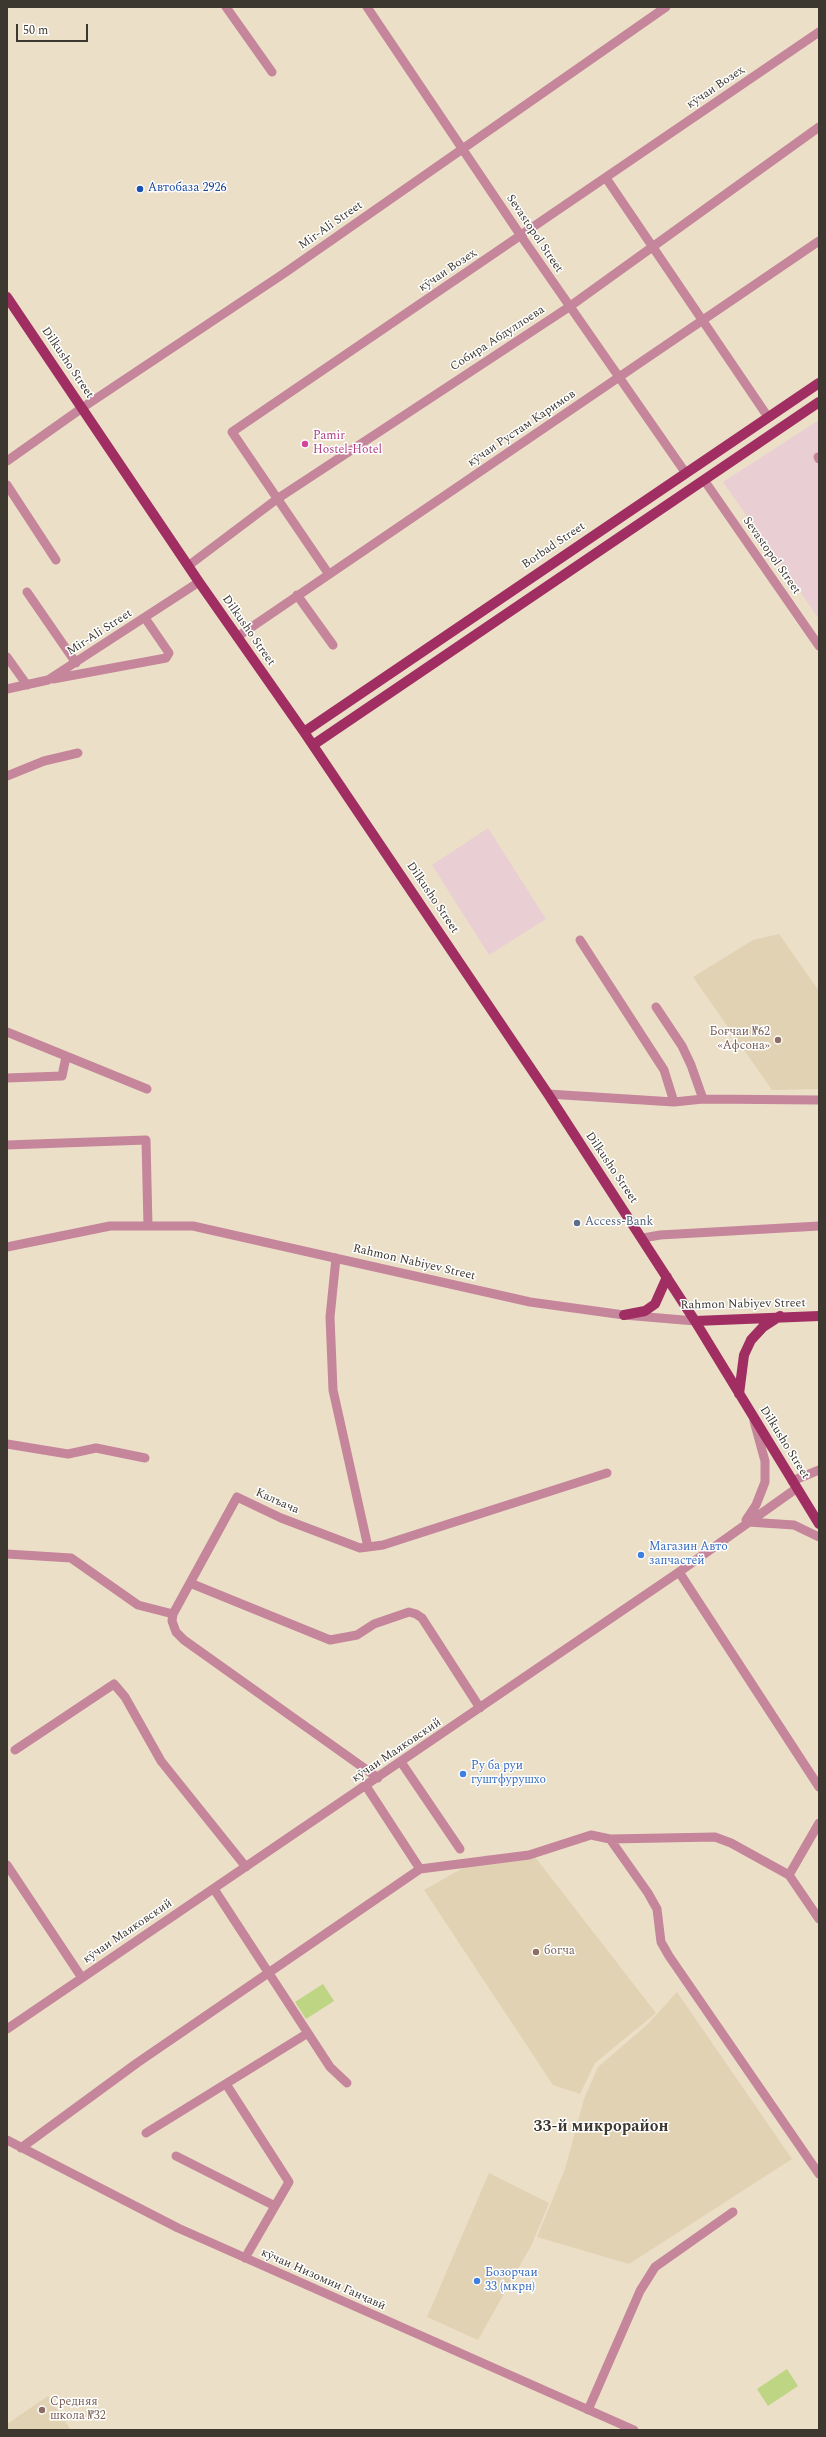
<!DOCTYPE html>
<html>
<head>
<meta charset="utf-8">
<style>
  body { margin:0 }
  #map { position:relative; width:826px; height:2437px; overflow:hidden; background:#ebdfc7; font-family:Spectral,serif }
  canvas { display:block }
  .frame { position:absolute; inset:0; border:8px solid #3d382f; pointer-events:none }
  .scale { position:absolute; left:16px; top:24px; width:72px; height:18px; box-sizing:border-box; border:2px solid #3d382f; border-top:0; padding-left:5px; font-size:12px; line-height:14px; white-space:nowrap; color:#3d382f; -webkit-text-stroke:3px #fff; paint-order:stroke }
</style>
</head>
<body>
<div id="map">
<canvas width="826" height="2437"></canvas>
<div class="frame"></div>
<div class="scale">50 m</div>
</div>
<script>
const c = document.querySelector('canvas').getContext('2d');
c.lineJoin = 'round';
function fillPath(path, color) { c.fillStyle = color; c.fill(path, 'evenodd'); }
const shape = rows => new Path2D(rows.map(r => 'M' + r).join(''));
function stroke(path, color, width, dash) { c.strokeStyle = color; c.lineWidth = width; c.lineCap = dash ? 'butt' : 'round'; c.setLineDash(dash || []); c.stroke(path); }
function write(font, color, halo, rows, align = 'center') {
  c.font = font + ' Spectral,serif'; c.lineWidth = 3; c.setLineDash([]); c.textBaseline = 'middle'; c.strokeStyle = halo; c.fillStyle = color; for (const [text, x, y, turn = 0] of rows) {
    c.save(); c.translate(x, y); c.rotate((+turn || 0) * Math.PI / 180); c.textAlign = isNaN(turn) ? turn : align; if (halo) c.strokeText(text, 0, 0); c.fillText(text, 0, 0); c.restore();
  }
}
fillPath(shape([
  [779,934,819,991,819,1089,772,1090,693,977,753,940],
  [486,1855,535,1857,656,2013,595,2063,580,2094,553,2085,424,1890],
  [677,1992,792,2159,629,2264,537,2237,565,2169,584,2099,598,2067,648,2024],
  [489,2173,549,2203,532,2244,478,2340,427,2317],
  [48,2396,71,2430,7,2430,7,2424]
]), '#e1d2b3');
fillPath(shape([
  [819,420,819,619,723,482],
  [488,828,546,919,489,955,432,865]
]), '#e9cfd3');
fillPath(shape([
  [323,1984,334,2001,306,2019,295,2002],
  [787,2369,798,2386,768,2406,757,2389]
]), '#bed583');
stroke(shape([
  [226,7,272,72],
  [367,7,521,236,685,472],
  [606,178,768,417],
  [818,457,819,459],
  [7,461,82,408,286,272,666,7],
  [704,480,819,646],
  [7,485,56,560],
  [188,566,277,499,569,307,819,127],
  [328,573,232,432,819,32],
  [27,592,76,663],
  [297,595,333,645],
  [237,637,819,241],
  [7,657,27,685],
  [53,679,166,658,169,653,145,618],
  [7,689,48,680,199,582],
  [7,776,44,761,78,753],
  [580,940,664,1070,674,1102],
  [656,1007,682,1046,691,1065,703,1099],
  [7,1032,147,1089],
  [7,1078,62,1076,66,1057],
  [548,1094,674,1102,703,1099,819,1100],
  [7,1145,146,1140,148,1226],
  [643,1238,660,1235,819,1226],
  [7,1247,110,1226,193,1226,530,1302,624,1315,695,1321],
  [336,1258,330,1317,333,1390,368,1547],
  [7,1444,68,1454,96,1448,145,1458],
  [792,1481,819,1470],
  [746,1520,756,1505,765,1482,765,1461,754,1421],
  [748,1522,794,1525,819,1537],
  [7,1554,71,1558,138,1605,173,1614,237,1497,281,1518,360,1548,383,1545,607,1473],
  [679,1572,819,1787],
  [190,1583,330,1640,357,1635,374,1624,409,1612,416,1614,422,1618,480,1708],
  [173,1614,172,1621,176,1632,184,1640,378,1778],
  [15,1750,114,1684,125,1697,161,1761,246,1867],
  [401,1762,460,1849],
  [366,1786,420,1869,529,1855,591,1835,610,1839,715,1837,731,1843,789,1875,819,1919],
  [610,1839,648,1893,657,1909,661,1942,669,1956,819,2174],
  [7,1865,82,1978],
  [789,1875,819,1823],
  [214,1889,330,2067,347,2083],
  [7,2029,679,1572,797,1488],
  [226,2084,289,2182,245,2258],
  [146,2133,308,2033],
  [7,2140,178,2228,634,2430],
  [21,2148,137,2063,420,1869],
  [176,2156,275,2206],
  [588,2410,640,2291,655,2267,733,2212]
]), '#c5859b', 9);
stroke(shape([
  [7,297,199,582,304,732,548,1094,695,1321,819,1524],
  [304,732,819,383],
  [313,745,819,402],
  [624,1315,645,1311,655,1304,667,1277],
  [695,1321,819,1316],
  [739,1394,744,1355,751,1340,763,1327,780,1316]
]), '#a12e62', 10);
for (const [x, y, r, color] of [
  [140,189,4,"#1a4fb4"],
  [305,444,4,"#d1479c"],
  [778,1040,4,"#8d6e63"],
  [577,1223,4,"#5c6f8a"],
  [641,1555,4,"#3f7fe0"],
  [463,1774,4,"#3f7fe0"],
  [536,1952,4,"#8d6e63"],
  [477,2281,4,"#3f7fe0"],
  [42,2410,4,"#8d6e63"]
]) { const dot = new Path2D(); dot.arc(x, y, r, 0, 2 * Math.PI); c.fillStyle = color; c.fill(dot); stroke(dot, '#fff', 1.5); }
write('12px', '#3d382f', '#fff', [
  ["кӯчаи Возеҳ",716,88,-34],
  ["Mir-Ali Street",331,226,-35],
  ["Sevastopol Street",534,234,56],
  ["кӯчаи Возеҳ",448,271,-34],
  ["Собира Абдуллоева",498,339,-33],
  ["Dilkusho Street",67,363,56],
  ["кӯчаи Рустам Каримов",522,429,-34],
  ["Borbad Street",554,546,-34],
  ["Sevastopol Street",771,556,55],
  ["Dilkusho Street",248,631,55],
  ["Mir-Ali Street",100,633,-33],
  ["Dilkusho Street",432,898,56],
  ["Dilkusho Street",611,1168,56],
  ["Rahmon Nabiyev Street",414,1263,13],
  ["Rahmon Nabiyev Street",743,1305,-1],
  ["Dilkusho Street",784,1443,58],
  ["Калъача",277,1502,24],
  ["кӯчаи Маяковский",397,1751,-34],
  ["кӯчаи Маяковский",128,1932,-34],
  ["кӯчаи Низомии Ганҷавӣ",323,2280,24]
]);
write('12px', '#164399', '#fff', [
  ["Автобаза 2926",148,189]
], 'left');
write('12px', '#b23c85', '#fff', [
  ["Pamir",313,437],
  ["Hostel-Hotel",313,451]
], 'left');
write('12px', '#785e54', '#fff', [
  ["Боғчаи №62",770,1033,"right"],
  ["«Афсона»",770,1047,"right"],
  ["богча",544,1952],
  ["Средняя",50,2403],
  ["школа №32",50,2417]
], 'left');
write('12px', '#4e5e75', '#fff', [
  ["Access-Bank",585,1223]
], 'left');
write('12px', '#366cbe', '#fff', [
  ["Магазин Авто",649,1548],
  ["запчастей",649,1562],
  ["Ру ба руи",471,1767],
  ["гуштфурушхо",471,1781],
  ["Бозорчаи",485,2274],
  ["33 (мкрн)",485,2288]
], 'left');
write('bold 16px', '#3d382f', '#fff', [
  ["33-й микрорайон",601,2128]
]);
</script>
</body>
</html>
